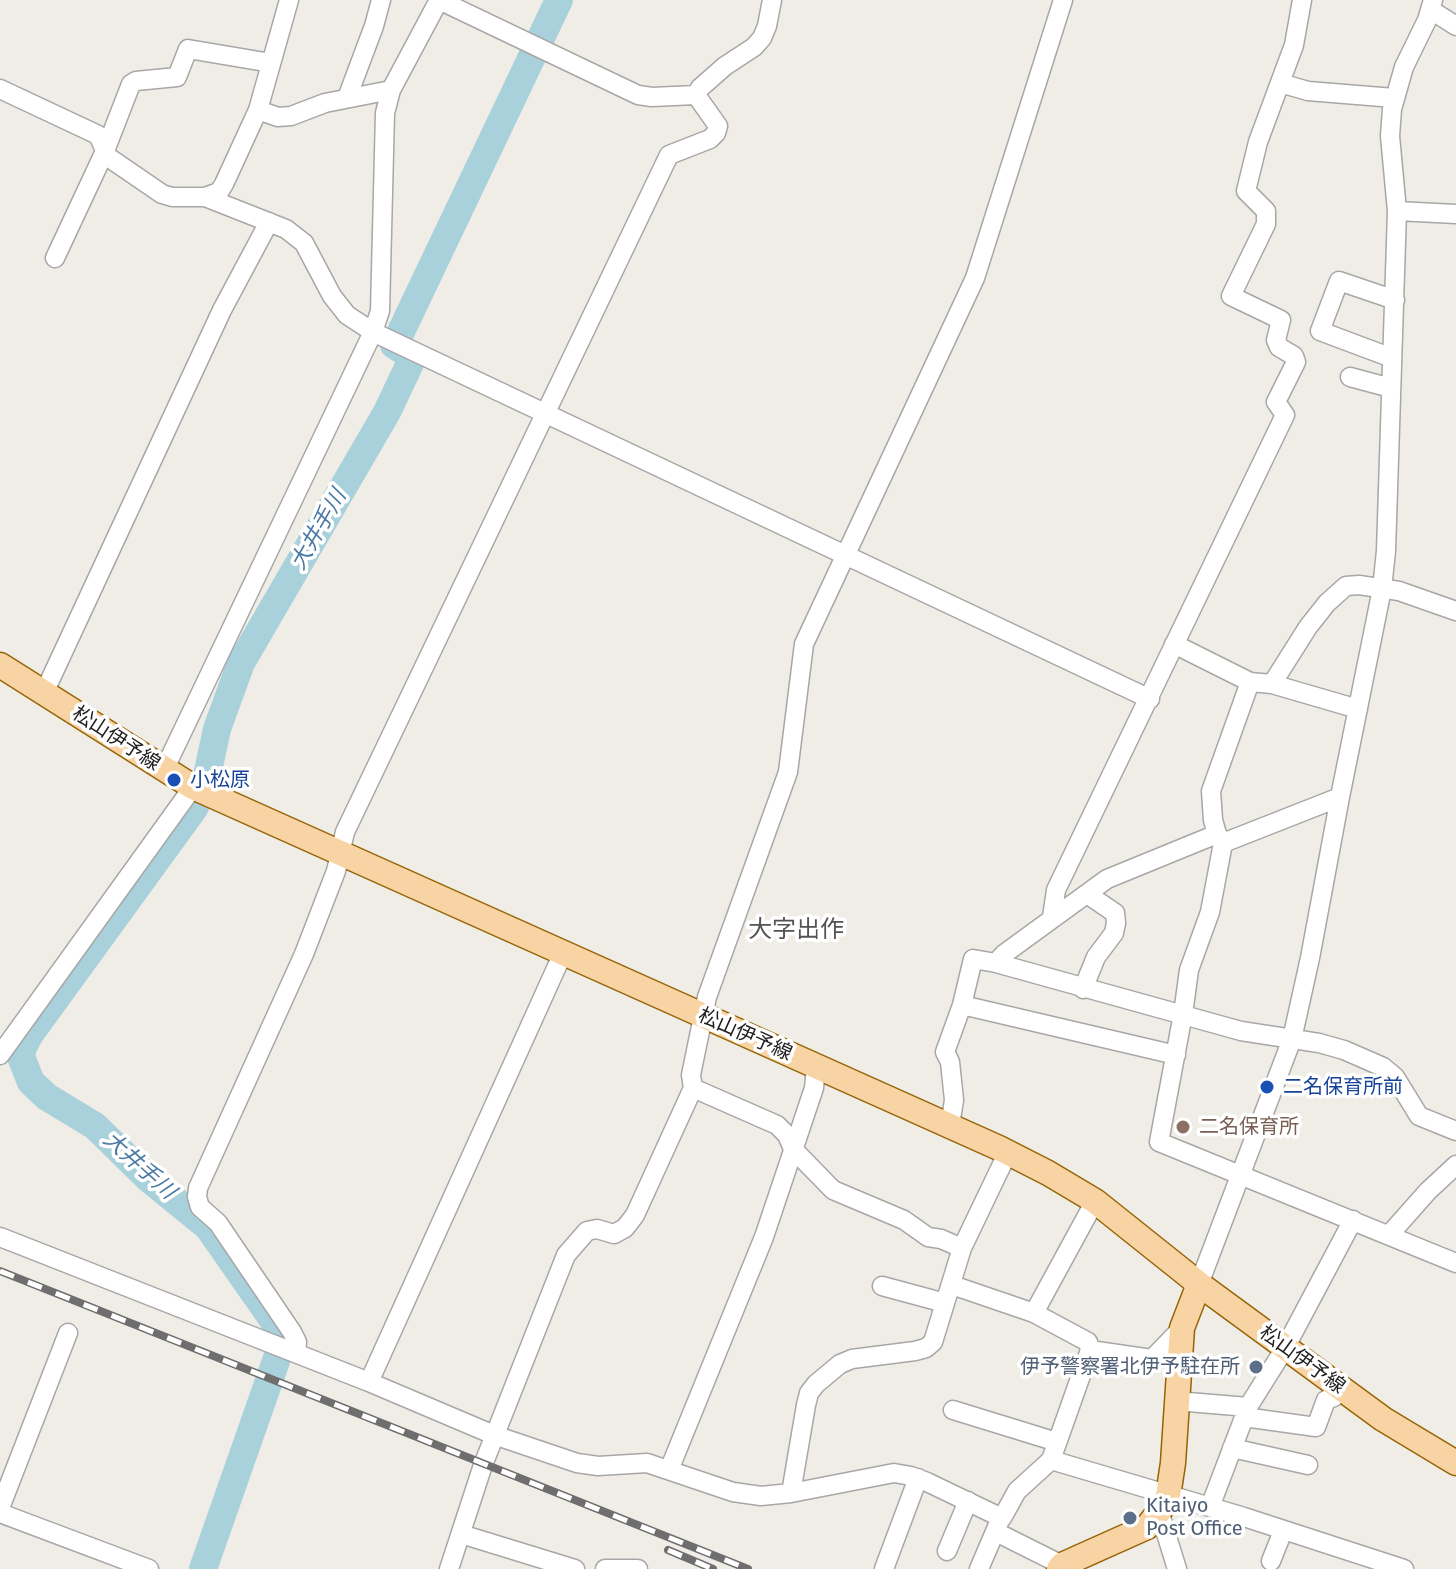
<!DOCTYPE html>
<html>
<head>
<meta charset="utf-8">
<style>
  body { margin:0 }
  canvas { display:block; background:#f0ede7 }
</style>
</head>
<body>
<canvas width="1456" height="1569"></canvas>
<script>
const c = document.querySelector('canvas').getContext('2d');
c.lineJoin = 'round';
const shape = rows => new Path2D(rows.map(r => 'M' + r).join(''));
function stroke(path, color, width, dash) { c.strokeStyle = color; c.lineWidth = width; c.lineCap = dash ? 'butt' : 'round'; c.setLineDash(dash || []); c.stroke(path); }
function write(font, color, halo, rows, align = 'center') {
  c.font = font + ' "Fira Sans","Noto Sans JP",sans-serif'; c.lineWidth = 7; c.setLineDash([]); c.textBaseline = 'middle'; c.strokeStyle = halo; c.fillStyle = color; for (const [text, x, y, turn = 0] of rows) {
    c.save(); c.translate(x, y); c.rotate((+turn || 0) * Math.PI / 180); c.textAlign = isNaN(turn) ? turn : align; if (halo) c.strokeText(text, 0, 0); c.fillText(text, 0, 0); c.restore();
  }
}
stroke(shape([
  [398,338,559,0],
  [208,771,217,729,241,663,387,412,413,357,394,345],
  [195,807,30,1034,23,1047,21,1057,31,1082,47,1097,95,1126,149,1179,208,1227,278,1327,282,1338,277,1358,203,1569]
]), '#a9d1dc', 28);
const minor = shape([
  [439,0,638,95,652,97,696,95],
  [1431,10,1456,26],
  [1280,83,1308,91,1394,98],
  [0,89,98,135,108,157,162,194,172,197,205,197,286,229,304,243,332,296,347,315,373,332,1150,699],
  [347,98,374,26,381,0],
  [258,110,278,117,291,116,325,103,391,90],
  [205,197,219,192,224,184,258,110,289,0],
  [1397,211,1456,214],
  [55,258,105,151,131,84,136,81,177,77,188,49,271,63],
  [1392,358,1320,331,1339,281,1395,300],
  [1350,377,1391,388],
  [1174,644,1250,682,1272,684,1308,627,1327,603,1346,586,1359,585,1399,591,1456,611],
  [1250,682,1211,791,1213,820,1217,834,1223,843,1210,912,1189,970,1183,1014,1159,1142,1456,1263],
  [1272,684,1358,709],
  [44,693,222,310,269,222],
  [164,770,373,332,380,311,385,113,391,90,439,0],
  [1223,843,1340,797],
  [1052,917,1056,890,1285,415,1276,402,1296,362,1294,356,1279,347,1276,340,1281,320,1231,296,1266,224,1266,211,1246,191,1258,142,1294,45,1302,0],
  [996,963,1241,1031,1319,1043,1344,1050,1383,1067,1395,1077,1419,1116,1456,1131],
  [1083,989,1096,957,1114,933,1116,923,1115,913,1087,894],
  [962,1005,1176,1055],
  [0,1055,193,787],
  [693,1088,777,1125,787,1135,793,1149,833,1190,904,1220,928,1237,941,1239,962,1248],
  [950,1126,954,1100,950,1062,945,1052,962,1005,973,959,996,963,1004,954,1107,879,1217,834],
  [1389,1235,1428,1191,1456,1165],
  [0,1237,369,1382,494,1435,577,1463,598,1466,647,1463,733,1492,761,1496,791,1493,894,1473,911,1476,927,1482,1002,1518,1017,1491,1051,1460,1244,1517,1404,1569],
  [1199,1284,1292,1039,1310,958,1340,797,1382,589,1386,551,1397,211,1390,136,1392,109,1404,67,1427,20,1433,0],
  [952,1285,1034,1313,1088,1342,1090,1350,1051,1460],
  [882,1286,945,1303],
  [1034,1313,1095,1201],
  [1090,1350,1152,1359,1182,1328],
  [296,1353,297,1342,292,1332,218,1223,200,1207,197,1197,198,1188,304,954,336,871,345,832,669,155,710,139,716,133,718,126,696,95,700,88,725,66,754,47,762,38,767,26,772,0],
  [369,1382,563,953],
  [1176,1401,1248,1407],
  [953,1410,1057,1442],
  [1244,1417,1316,1427,1326,1400,1334,1397,1339,1387],
  [1232,1448,1308,1465],
  [669,1470,764,1237,814,1088,816,1067],
  [791,1493,806,1405,809,1393,816,1384,840,1364,852,1359,915,1351,926,1348,933,1342,962,1248,1008,1152],
  [1210,1507,1248,1407,1285,1348,1353,1220],
  [0,1508,68,1333],
  [0,1513,149,1569],
  [1160,1514,1177,1569],
  [996,1532,1062,1565],
  [461,1534,575,1569],
  [947,1551,968,1501],
  [1271,1561,1283,1531],
  [449,1569,483,1465,566,1255,587,1231,597,1229,614,1234,625,1228,635,1215,693,1088,691,1075,707,997,788,772,804,644,975,278,1063,0],
  [605,1569,638,1569],
  [884,1569,918,1478],
  [979,1569,1000,1520]
]);
const major = shape([
  [0,665,193,787,999,1148,1048,1173,1095,1201,1199,1284,1383,1419,1456,1463],
  [1059,1569,1062,1565,1147,1527,1164,1505,1168,1496,1173,1463,1182,1328,1199,1284]
]);
stroke(minor, '#a7a7a7', 21);
stroke(major, '#966506', 27);
stroke(minor, '#fff', 18);
stroke(major, '#f8d3a4', 24);
const rail = shape([
  [0,1271,748,1569],
  [668,1550,713,1569]
]);
stroke(rail, '#6e6e6e', 8);
stroke(rail, '#fff', 5, [15]);
for (const [x, y, r, color] of [
  [174,780,8,"#1a4fb4"],
  [1267,1087,8,"#1a4fb4"],
  [1183,1127,8,"#8d6e63"],
  [1256,1367,8,"#5c6f8a"],
  [1130,1518,8,"#5c6f8a"]
]) { const dot = new Path2D(); dot.arc(x, y, r, 0, 2 * Math.PI); c.fillStyle = color; c.fill(dot); stroke(dot, '#fff', 3); }
write('20px', '#202020', '#fff', [
  ["松山伊予線",116,739,33],
  ["松山伊予線",745,1035,24],
  ["松山伊予線",1302,1360,36]
]);
write('20px', '#164399', '#fff', [
  ["小松原",190,780],
  ["二名保育所前",1283,1087]
], 'left');
write('20px', '#785e54', '#fff', [
  ["二名保育所",1199,1127]
], 'left');
write('20px', '#4e5e75', '#fff', [
  ["伊予警察署北伊予駐在所",1240,1367],
  ["Kitaiyo",1146,1506,"left"],
  ["Post Office",1146,1529,"left"]
], 'right');
write('italic 22px', '#4c7aa5', '#fff', [
  ["大井手川",319,530,-60],
  ["大井手川",139,1166,42]
]);
write('24px', '#535353', '#fff', [
  ["大字出作",796,930]
]);
</script>
</body>
</html>
